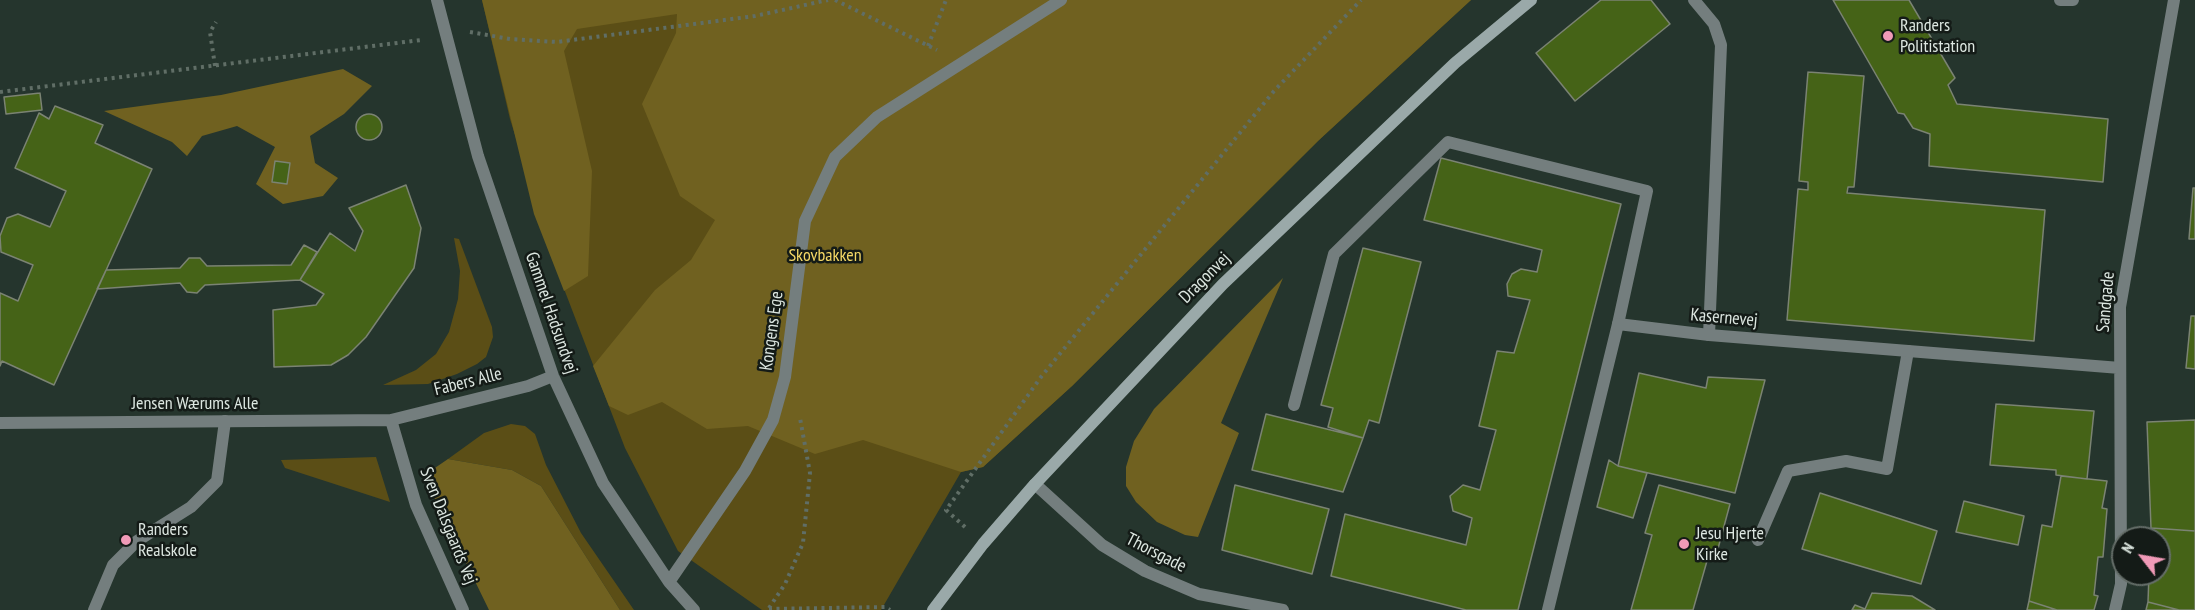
<!DOCTYPE html>
<html>
<head>
<meta charset="utf-8">
<style>
  body { margin:0 }
  #map { position:relative; width:2195px; height:610px; overflow:hidden; background:#25352d; font-family:"PT Sans Narrow",sans-serif }
  canvas { display:block }
  .north { position:absolute; left:2111px; top:526px; width:60px; height:60px; box-sizing:border-box; background:#141b17; border:2px solid #646d68; border-radius:50%; rotate:301deg; font-size:16px; font-weight:700; line-height:24px; text-align:center; color:#dde7e1 }
  .north::after { content:''; display:block; margin:auto; width:21px; height:27px; background:#f09ab7; clip-path:polygon(50% 0,100% 100%,50% 72%,0 100%) }
</style>
</head>
<body>
<div id="map">
<canvas width="2195" height="610"></canvas>
<div class="north">N</div>
</div>
<script>
const c = document.querySelector('canvas').getContext('2d');
c.lineJoin = 'round';
function fillPath(path, color) { c.fillStyle = color; c.fill(path, 'evenodd'); }
const shape = rows => new Path2D(rows.map(r => 'M' + r).join(''));
function stroke(path, color, width, dash) { c.strokeStyle = color; c.lineWidth = width; c.lineCap = dash ? 'butt' : 'round'; c.setLineDash(dash || []); c.stroke(path); }
function write(font, color, halo, rows, align = 'center') {
  c.font = font + ' "PT Sans Narrow",sans-serif'; c.lineWidth = 5; c.setLineDash([]); c.textBaseline = 'middle'; c.strokeStyle = halo; c.fillStyle = color; for (const [text, x, y, turn = 0] of rows) {
    c.save(); c.translate(x, y); c.rotate((+turn || 0) * Math.PI / 180); c.textAlign = isNaN(turn) ? turn : align; if (halo) c.strokeText(text, 0, 0); c.fillText(text, 0, 0); c.restore();
  }
}
fillPath(shape([
  [482,0,1471,0,1319,140,1072,386,983,467,961,472,881,610,762,610,678,551,625,448,561,281,510,119],
  [454,238,459,239,492,327,493,337,486,357,477,364,457,374,428,384,383,385,416,370,436,354,449,332,458,299,460,271],
  [511,424,525,426,535,434,546,465,581,533,634,610,620,610,541,486,512,470,448,459,484,433],
  [376,457,390,502,285,468,281,460]
]), '#5b4e16');
fillPath(shape([
  [482,0,1471,0,1319,140,1072,386,983,467,961,472,863,440,815,454,748,426,707,429,662,402,628,415,609,406,593,366,655,290,691,260,715,220,680,196,642,104,676,33,677,14,577,29,564,51,592,171,588,276,564,291,534,214],
  [343,69,372,86,344,114,310,136,315,163,338,178,323,196,283,204,256,184,275,147,237,126,202,136,187,156,172,142,104,111,221,95],
  [1283,278,1221,423,1239,433,1198,537,1185,535,1157,522,1136,502,1126,486,1126,467,1134,441,1154,409],
  [448,459,512,470,541,486,620,610,489,610,432,493,429,472]
]), '#706120');
const building = shape([
  [1601,0,1651,0,1670,24,1575,101,1536,53,1601,0],
  [1833,0,1909,0,1955,78,1948,85,1957,104,2108,119,2103,182,1929,166,1930,134,1913,128,1904,114,1898,113,1833,0],
  [1808,72,1864,76,1854,187,1848,187,1847,193,2045,210,2034,341,1787,320,1798,189,1808,190,1808,182,1799,181,1808,72],
  [40,93,42,110,6,114,4,97,40,93],
  [55,106,103,125,95,143,152,169,54,385,2,361,0,366,0,293,18,301,33,265,1,252,0,236,7,218,18,214,50,227,66,191,15,168,39,113,49,119,55,106],
  '356 127a13 13 0 1 1 26 0a13 13 0 1 1-26 0Z',
  [1441,158,1621,204,1518,610,1466,610,1331,576,1345,514,1466,545,1472,518,1453,511,1450,496,1463,485,1480,490,1496,430,1479,426,1497,351,1514,353,1530,300,1508,296,1507,284,1512,274,1521,269,1537,272,1542,250,1424,220,1441,158],
  [275,161,290,163,287,184,272,182,275,161],
  [406,185,421,228,414,268,366,337,348,355,331,365,274,367,273,310,316,305,324,294,300,280,330,233,355,251,363,231,349,208,406,185],
  [2193,188,2195,188,2195,239,2189,239,2193,188],
  [304,245,317,252,300,280,205,285,197,293,187,292,180,283,97,289,106,270,180,268,189,258,200,258,207,266,291,265,304,245],
  [1363,248,1421,262,1379,423,1369,420,1363,438,1328,427,1333,408,1321,405,1363,248],
  [2191,316,2195,316,2195,369,2186,368,2191,316],
  [1639,373,1706,388,1708,377,1765,380,1735,493,1618,466,1639,373],
  [1996,404,2094,411,2087,479,2056,475,2056,470,1990,465,1996,404],
  [1266,414,1363,438,1343,492,1252,470,1266,414],
  [2195,420,2195,531,2151,528,2147,422,2195,420],
  [1609,460,1618,466,1647,473,1633,518,1597,507,1609,460],
  [2061,476,2107,481,2102,508,2107,509,2103,557,2098,557,2094,595,2098,596,2094,610,2057,610,2029,601,2042,525,2052,527,2061,476],
  [1235,485,1329,509,1312,574,1222,550,1235,485],
  [1659,485,1730,504,1716,556,1709,554,1693,610,1631,610,1652,535,1645,533,1659,485],
  [1820,493,1937,531,1921,584,1802,549,1820,493],
  [1964,501,2024,516,2018,545,1956,532,1964,501],
  [2151,528,2195,531,2195,610,2179,610,2148,602,2149,574,2159,574,2159,538,2151,538,2151,528],
  [1872,593,1912,596,1935,610,1852,610,1855,605,1865,609,1872,593],
  [2029,601,2057,610,2027,610,2029,601],
  [2148,602,2179,610,2146,610,2148,602]
]);
fillPath(building, '#456317');
stroke(building, '#7b8373', 1.5);
stroke(shape([
  [835,0,937,50],
  [470,32,510,39,557,42,755,16,828,0],
  [928,46,946,0],
  [215,66,210,32,216,22],
  [0,92,421,40],
  [965,527,946,510,1041,377,1274,91,1361,0],
  [769,608,785,584,803,543,810,473,800,418],
  [769,609,885,607,890,610]
]), '#606e66', 4, [3, 4.5]);
stroke(shape([
  [1694,0,1714,24,1721,45,1709,335],
  [2060,0,2073,0],
  [1294,405,1334,254,1448,142,1647,191,1618,324],
  [1758,540,1788,471,1846,461,1887,469,1908,351],
  [94,610,113,565,137,541,191,507,217,481,225,421]
]), '#747e7e', 12);
stroke(shape([
  [437,0,478,156,553,376,603,483,669,582,694,610],
  [391,420,416,505,463,610],
  [0,423,391,420,528,386,553,376],
  [1035,484,1102,545,1145,571,1199,594,1283,610],
  [669,582,745,471,773,420,785,377,805,221,835,157,877,117,1061,0],
  [1548,610,1618,324,1709,335,2120,368],
  [2115,610,2121,584,2120,307,2174,0]
]), '#747e7e', 12);
stroke(shape([
  [933,610,983,544,1035,484,1223,284,1455,63,1531,0]
]), '#9aa9a9', 12);
for (const [x, y, r, color] of [
  [1888,36,6,"#f09ab7"],
  [126,540,6,"#f09ab7"],
  [1684,544,6,"#f09ab7"]
]) { const dot = new Path2D(); dot.arc(x, y, r, 0, 2 * Math.PI); c.fillStyle = color; c.fill(dot); stroke(dot, '#141b17', 2); }
write('18px', '#dde7e1', '#141b17', [
  ["Randers",1900,26],
  ["Politistation",1900,47],
  ["Randers",138,530],
  ["Realskole",138,551],
  ["Jesu Hjerte",1696,534],
  ["Kirke",1696,555]
], 'left');
write('18px', '#f4d866', '#141b17', [
  ["Skovbakken",825,256]
]);
write('18px', '#dde7e1', '#141b17', [
  ["Dragonvej",1205,278,-45],
  ["Sandgade",2106,302,-85],
  ["Gammel Hadsundvej",551,313,71],
  ["Kasernevej",1724,318,5],
  ["Kongens Ege",772,331,-82],
  ["Fabers Alle",468,382,-14],
  ["Jensen Wærums Alle",195,404],
  ["Sven Dalsgaards Vej",448,526,68],
  ["Thorsgade",1156,553,27]
]);
</script>
</body>
</html>
